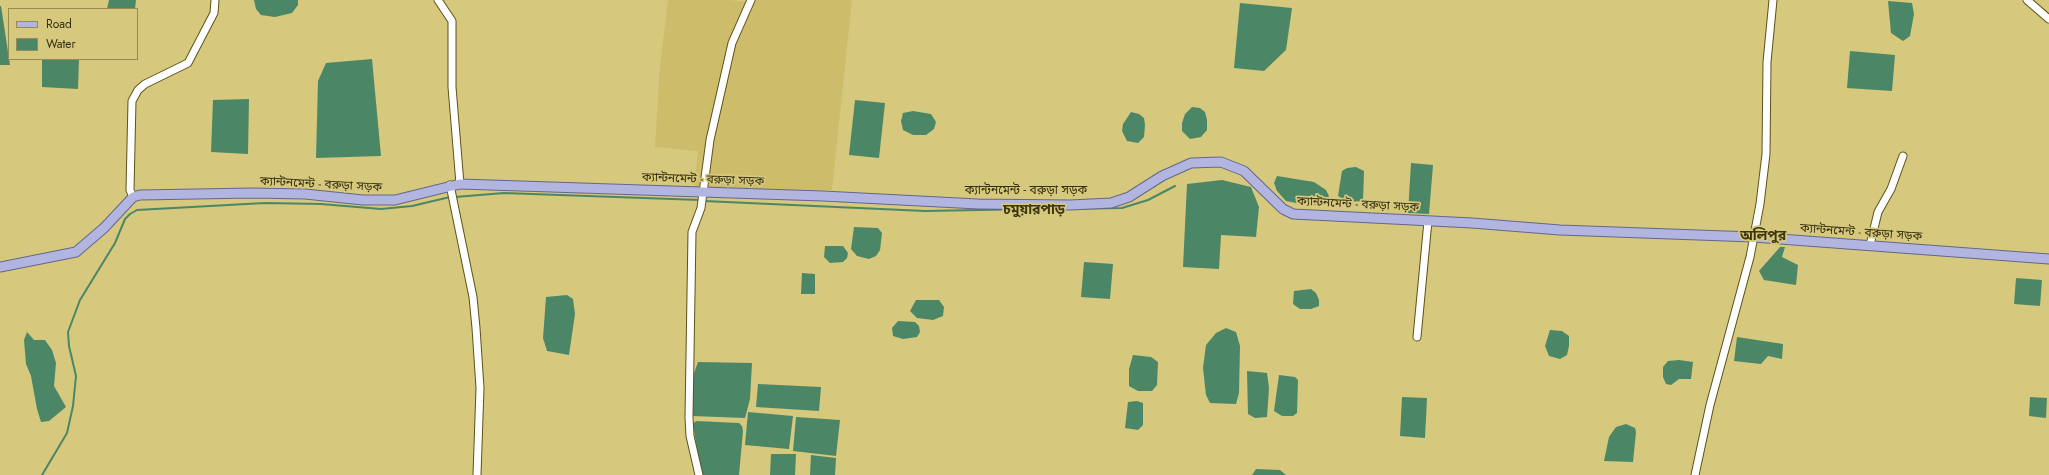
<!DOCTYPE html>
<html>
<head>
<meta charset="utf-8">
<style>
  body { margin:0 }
  #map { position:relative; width:2049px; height:475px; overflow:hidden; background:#d6c87d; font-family:Jost,sans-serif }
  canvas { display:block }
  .legend { position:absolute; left:8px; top:8px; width:130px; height:52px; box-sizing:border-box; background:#d6c87d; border:1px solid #968b51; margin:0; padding:5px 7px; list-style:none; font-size:12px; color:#352f10 }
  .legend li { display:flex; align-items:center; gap:8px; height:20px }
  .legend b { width:20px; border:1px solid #968b51 }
</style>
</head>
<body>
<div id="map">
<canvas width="2049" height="475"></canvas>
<ul class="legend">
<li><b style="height:5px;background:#b2b5e0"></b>Road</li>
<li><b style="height:11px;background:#4b8767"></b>Water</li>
</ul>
</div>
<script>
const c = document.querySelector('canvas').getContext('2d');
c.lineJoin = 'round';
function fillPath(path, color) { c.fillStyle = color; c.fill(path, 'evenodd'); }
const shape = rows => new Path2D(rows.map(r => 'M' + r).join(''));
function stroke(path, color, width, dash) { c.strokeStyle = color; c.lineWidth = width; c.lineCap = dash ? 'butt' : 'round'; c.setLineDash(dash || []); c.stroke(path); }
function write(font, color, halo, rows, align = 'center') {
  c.font = font + ' Jost,"Noto Sans Bengali",sans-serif'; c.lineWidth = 3.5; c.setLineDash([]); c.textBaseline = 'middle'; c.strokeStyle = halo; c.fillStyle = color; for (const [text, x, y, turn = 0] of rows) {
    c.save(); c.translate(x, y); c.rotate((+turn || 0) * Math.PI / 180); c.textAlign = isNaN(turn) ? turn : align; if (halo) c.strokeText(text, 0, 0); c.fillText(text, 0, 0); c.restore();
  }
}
fillPath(shape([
  [668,0,730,0,754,3,755,0,852,0,832,190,748,191,694,189,698,151,655,147,660,66]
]), '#cdbd6a');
fillPath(shape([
  [109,0,136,0,135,9,107,9],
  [254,0,298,0,298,5,292,13,275,17,261,15,256,9],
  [1888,1,1912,3,1914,14,1910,36,1903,41,1891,33],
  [1240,3,1292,8,1286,50,1264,71,1234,68],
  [0,6,1,6,10,65,0,65],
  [1850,51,1895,55,1892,91,1847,88],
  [42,59,79,59,78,89,42,87],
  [372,59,381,156,316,158,318,81,326,63],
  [249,99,248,154,211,152,213,100],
  [855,100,885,103,879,158,849,155],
  [1192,107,1200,108,1205,112,1207,120,1207,130,1201,137,1190,139,1182,131,1182,123,1185,114],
  [913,111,931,114,936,122,934,129,926,135,913,135,903,130,901,121,903,113],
  [1131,112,1139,114,1144,118,1145,125,1144,137,1138,143,1127,141,1122,131,1123,124],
  [1411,163,1433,165,1429,214,1408,213],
  [1356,167,1364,171,1363,201,1348,202,1338,196,1342,171,1347,168],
  [1277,176,1314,182,1326,190,1329,196,1325,202,1316,205,1301,204,1286,201,1277,191,1274,183],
  [1222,180,1251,187,1259,207,1256,237,1221,235,1219,269,1183,267,1187,184],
  [854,227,878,228,882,233,880,250,876,256,869,259,857,256,851,249],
  [825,246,843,246,848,253,847,258,843,262,830,263,824,257],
  [1780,247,1785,247,1782,257,1798,265,1796,285,1764,280,1759,271],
  [1084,262,1113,264,1110,299,1081,297],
  [802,273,815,274,815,294,801,294],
  [2016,278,2042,280,2040,306,2014,304],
  [1311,289,1316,293,1319,300,1319,306,1311,309,1300,309,1293,304,1294,291],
  [567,295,573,299,575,314,569,355,547,351,543,338,546,297],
  [916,300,939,300,944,307,943,316,933,320,917,318,910,311],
  [898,321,915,322,919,326,920,332,917,337,903,339,893,336,892,328],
  [1226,328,1236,332,1240,346,1239,393,1236,404,1210,403,1206,395,1203,368,1206,345,1216,333],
  [1550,330,1562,331,1569,336,1569,346,1567,355,1560,359,1549,356,1545,346],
  [27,332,34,340,45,340,52,350,56,363,54,386,66,407,49,421,41,422,37,409,31,376,26,364,24,340],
  [1737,337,1783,344,1782,359,1768,356,1761,364,1734,361],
  [1133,355,1151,357,1158,362,1157,385,1152,391,1138,391,1129,386,1129,369],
  [1679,360,1693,362,1691,379,1679,379,1671,385,1666,384,1663,377,1663,367,1668,361],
  [698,362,752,363,750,399,745,418,692,416,693,376],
  [1247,371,1267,373,1269,388,1267,417,1255,418,1248,414],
  [1279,375,1295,377,1298,380,1297,413,1293,416,1282,416,1274,411],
  [758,384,821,387,819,411,756,407],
  [1402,397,1427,398,1425,438,1400,436],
  [2030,397,2047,398,2046,418,2029,416],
  [1137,401,1143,403,1143,425,1138,430,1125,428,1128,402],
  [748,412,793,416,789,449,745,445],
  [796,417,840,420,836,456,793,451],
  [696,421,739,423,742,426,743,431,739,475,701,475,693,424],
  [1626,424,1635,428,1636,432,1633,462,1604,461,1609,437,1616,427],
  [771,454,796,454,795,475,770,475],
  [811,455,836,458,835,475,810,475],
  [1256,469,1280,470,1286,475,1252,475]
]), '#4b8767');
stroke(shape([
  [455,197,504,193,700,200],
  [704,201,925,211,1032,209],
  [1056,209,1122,208,1148,200,1175,186],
  [42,475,67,433,73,406,76,376,69,346,68,332,80,300,115,243,125,219,130,214,137,210,265,203,321,204,381,209,412,206,450,197]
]), '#4b8767', 2);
const minor = shape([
  [438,0,452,21,452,87,460,184],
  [2027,0,2049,19],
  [450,185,473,297,476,328,480,388,477,475],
  [133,197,130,190,132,101,138,90,145,84,188,63,214,13,215,0],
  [1870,245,1878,212,1891,189,1903,156],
  [1417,337,1428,221],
  [699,475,690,436,689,417,692,232,701,208,710,140,732,43,751,0],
  [1695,475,1710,405,1750,257,1760,204,1766,154,1767,62,1773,0]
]);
const major = shape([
  [0,267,76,252,104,228,133,197,140,195,253,193,305,194,363,200,395,200,460,184,823,196,978,204,1070,205,1111,203,1129,197,1162,176,1191,163,1221,162,1244,171,1283,209,1293,214,1472,223,1560,230,1753,237,2049,259]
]);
stroke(minor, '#5d5319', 9);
stroke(major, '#64668a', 11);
stroke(minor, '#fff', 7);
stroke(major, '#b2b5e0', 9);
write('12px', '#352f10', '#d6c87d', [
  ["ক্যান্টনমেন্ট - বরুড়া সড়ক",703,180,2],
  ["ক্যান্টনমেন্ট - বরুড়া সড়ক",321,185,3],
  ["ক্যান্টনমেন্ট - বরুড়া সড়ক",1026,191],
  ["ক্যান্টনমেন্ট - বরুড়া সড়ক",1358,205,3],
  ["ক্যান্টনমেন্ট - বরুড়া সড়ক",1861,233,4]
]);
write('bold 14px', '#3d360e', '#d6c87d', [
  ["চমুয়ারপাড়",1034,211],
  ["অলিপুর",1763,237]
]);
</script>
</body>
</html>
